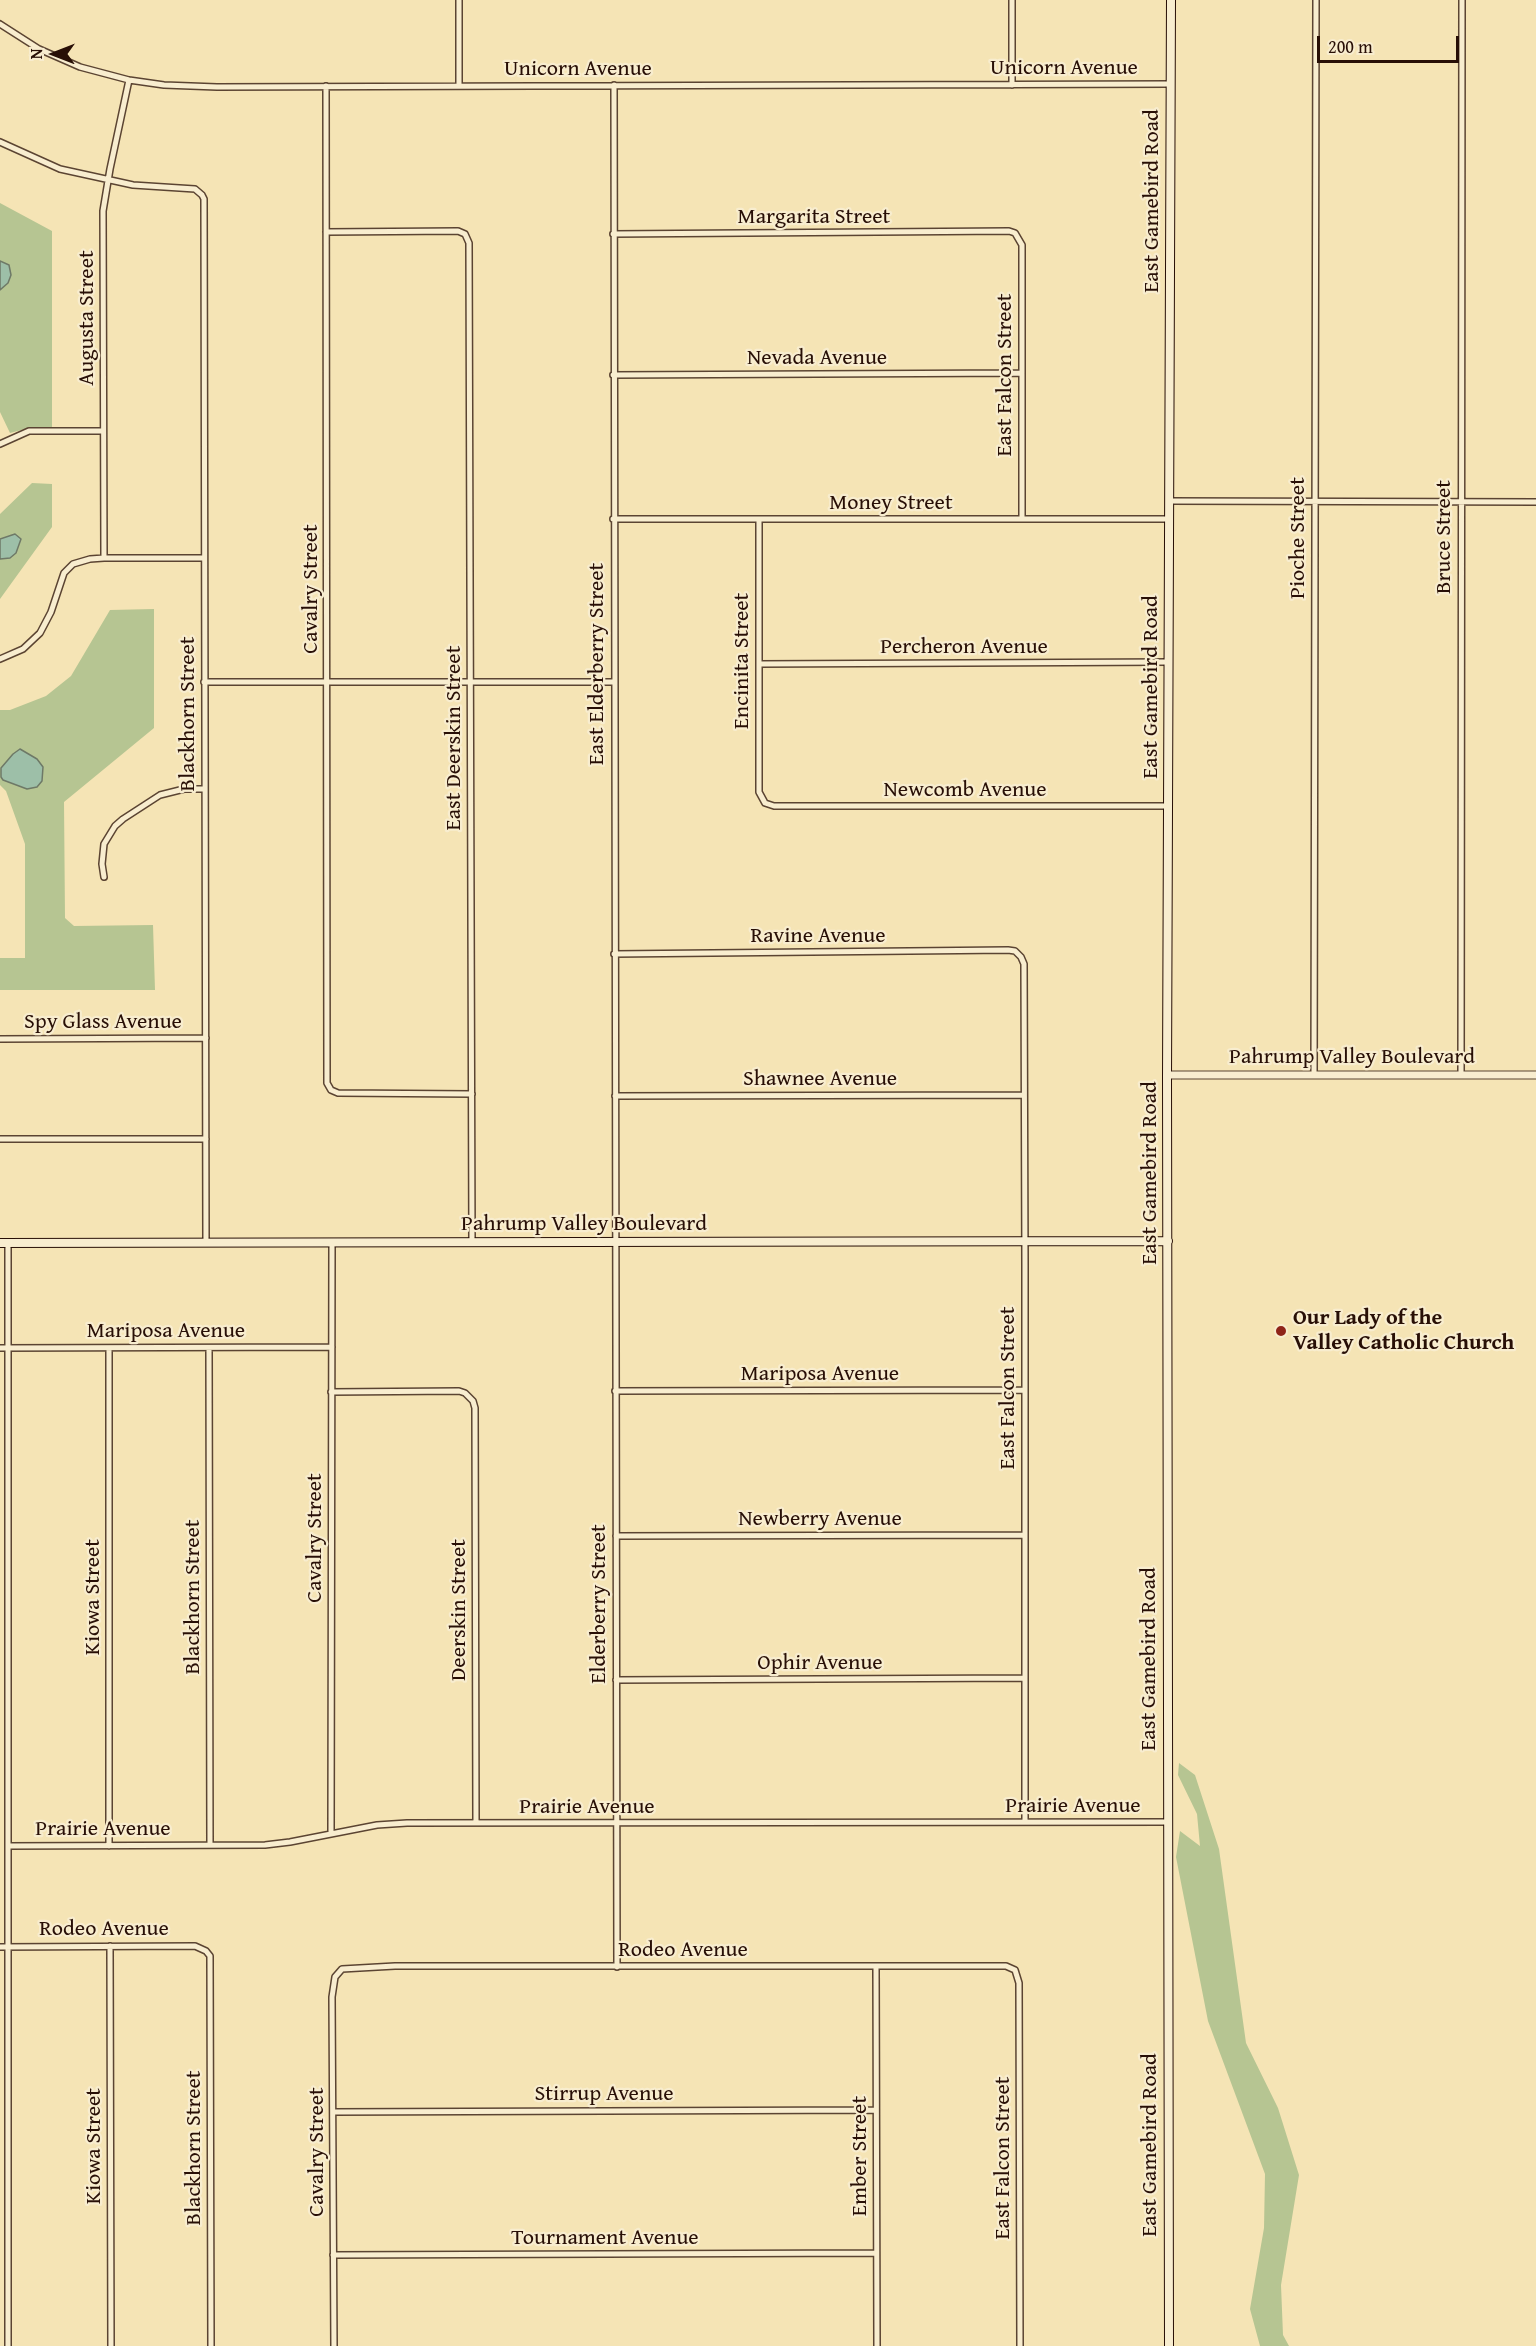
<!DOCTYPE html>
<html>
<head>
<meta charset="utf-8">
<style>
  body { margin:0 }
  #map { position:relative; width:1536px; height:2346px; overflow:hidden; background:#f5e4b5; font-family:"Gentium Book Plus",serif }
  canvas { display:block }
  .north { position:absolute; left:24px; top:24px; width:60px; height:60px; -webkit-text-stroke:4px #f8edcf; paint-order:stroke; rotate:270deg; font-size:16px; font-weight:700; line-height:24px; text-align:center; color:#280f06 }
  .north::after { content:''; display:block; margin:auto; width:21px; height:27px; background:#280f06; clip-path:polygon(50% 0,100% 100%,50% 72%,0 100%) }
  .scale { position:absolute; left:1317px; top:36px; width:142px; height:27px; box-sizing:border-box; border:3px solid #280f06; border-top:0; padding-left:8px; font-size:18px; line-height:21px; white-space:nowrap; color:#280f06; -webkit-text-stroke:4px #f8edcf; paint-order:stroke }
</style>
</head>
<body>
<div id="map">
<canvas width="1536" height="2346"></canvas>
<div class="north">N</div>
<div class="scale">200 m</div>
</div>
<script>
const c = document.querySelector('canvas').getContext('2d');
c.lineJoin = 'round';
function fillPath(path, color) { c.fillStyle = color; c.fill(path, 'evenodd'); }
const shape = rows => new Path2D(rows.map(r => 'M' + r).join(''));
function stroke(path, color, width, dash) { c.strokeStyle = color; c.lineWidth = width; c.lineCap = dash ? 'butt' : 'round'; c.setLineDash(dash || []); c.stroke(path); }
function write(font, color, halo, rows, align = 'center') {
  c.font = font + ' "Gentium Book Plus",serif'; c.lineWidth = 4.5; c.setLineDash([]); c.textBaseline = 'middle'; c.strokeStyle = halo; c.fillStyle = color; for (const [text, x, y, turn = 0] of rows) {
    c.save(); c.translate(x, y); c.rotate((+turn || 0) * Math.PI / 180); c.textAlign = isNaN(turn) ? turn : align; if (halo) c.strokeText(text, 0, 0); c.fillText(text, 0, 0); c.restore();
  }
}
fillPath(shape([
  [0,203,52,231,52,427,29,428,10,433,0,412],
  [32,483,52,484,52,527,0,599,0,514],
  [154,609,154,728,64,802,65,918,74,926,153,925,155,990,0,990,0,958,25,958,25,844,6,791,0,785,0,710,10,710,46,696,71,676,110,610],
  [1179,1763,1195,1775,1219,1849,1246,2043,1278,2108,1299,2175,1281,2285,1283,2335,1289,2346,1260,2346,1250,2309,1264,2228,1265,2174,1208,2021,1176,1857,1180,1831,1200,1846,1197,1814,1178,1775]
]), '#b6c592');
const water = shape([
  [0,261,9,265,11,275,8,283,0,290,0,261],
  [15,534,21,539,16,553,10,558,0,559,0,539,15,534],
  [20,749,37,759,43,767,42,781,37,787,27,789,3,780,1,777,1,768,13,754,20,749]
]);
fillPath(water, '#9dbfa8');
stroke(water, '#6e7967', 1.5);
const minor = shape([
  [459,0,459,85],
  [1012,0,1012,85],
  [0,24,39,49,80,67,129,80,164,85,217,87,1170,84],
  [614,85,617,1967],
  [326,86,327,1083,331,1090,338,1093,472,1094],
  [0,142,60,169,133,185,195,189,202,195,204,199,206,1243],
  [326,232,458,231,465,234,469,243,472,1243],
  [613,234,1009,231,1015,233,1022,245,1022,519],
  [613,375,1022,373],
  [0,444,29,431,103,431],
  [1169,501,1536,502],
  [613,519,1169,519],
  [759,520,759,792,765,803,774,806,1168,806],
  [104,558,103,211,110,169,129,80],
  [0,659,23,649,40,633,51,612,64,573,73,564,90,559,104,558,204,558],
  [759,664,1169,662],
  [204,682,614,682],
  [104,877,102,864,104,844,115,826,123,819,160,795,184,789,204,789],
  [614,954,1008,950,1015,951,1021,957,1024,964,1025,1265,1025,1822],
  [0,1039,206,1038],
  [1314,1075,1316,0],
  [1461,1075,1462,0],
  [615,1096,1024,1095],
  [0,1139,206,1139],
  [8,1243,8,2346],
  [0,1348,332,1347],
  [109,1348,109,1846],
  [209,1348,210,1845],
  [615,1391,1024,1390],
  [331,1392,459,1391,465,1393,473,1401,475,1408,476,1823],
  [616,1536,1024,1535],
  [616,1680,1025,1678],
  [331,1833,332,1243],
  [8,1846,265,1845,290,1842,377,1825,407,1823,1167,1822],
  [110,1946,111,2346],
  [0,1947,195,1946,206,1951,210,1956,211,2346],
  [876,1966,877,2346],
  [333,2112,876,2110],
  [333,2255,876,2253],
  [334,2346,332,1997,335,1977,342,1969,395,1966,1006,1966,1015,1970,1019,1983,1020,2346]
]);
const tertiary = shape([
  [1167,1075,1536,1075]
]);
const secondary = shape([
  [0,1243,1168,1241],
  [1169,2346,1167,1075,1171,0]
]);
stroke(minor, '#5b4432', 8);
stroke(tertiary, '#5b4432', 9);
stroke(secondary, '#280f06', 10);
stroke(minor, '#f8edcf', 5);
stroke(tertiary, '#f8edcf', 7);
stroke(secondary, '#f8edcf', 8);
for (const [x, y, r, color] of [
  [1281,1331,6,"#8f2418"]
]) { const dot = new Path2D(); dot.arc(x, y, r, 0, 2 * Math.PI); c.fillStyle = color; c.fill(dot); stroke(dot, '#f8edcf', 2); }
write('22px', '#280f06', '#f8edcf', [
  ["Unicorn Avenue",1064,68],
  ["Unicorn Avenue",578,69],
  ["East Gamebird Road",1152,201,-90],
  ["Margarita Street",814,217],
  ["Augusta Street",87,318,-90],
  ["Nevada Avenue",817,358],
  ["East Falcon Street",1005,375,-90],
  ["Money Street",891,503],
  ["Bruce Street",1444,537,-90],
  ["Pioche Street",1298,538,-90],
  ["Cavalry Street",311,589,-90],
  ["Percheron Avenue",964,647],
  ["Encinita Street",742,661,-90],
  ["East Elderberry Street",597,664,-90],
  ["East Gamebird Road",1151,687,-90],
  ["Blackhorn Street",188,714,-90],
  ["East Deerskin Street",454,738,-90],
  ["Newcomb Avenue",965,790],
  ["Ravine Avenue",818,936],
  ["Spy Glass Avenue",103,1022],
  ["Pahrump Valley Boulevard",1352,1057],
  ["Shawnee Avenue",820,1079],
  ["East Gamebird Road",1150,1173,-90],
  ["Pahrump Valley Boulevard",584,1224],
  ["Mariposa Avenue",166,1331],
  ["Mariposa Avenue",820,1374],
  ["East Falcon Street",1008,1388,-90],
  ["Newberry Avenue",820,1519],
  ["Cavalry Street",315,1538,-90],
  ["Kiowa Street",93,1597,-90],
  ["Blackhorn Street",193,1597,-90],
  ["Elderberry Street",599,1604,-90],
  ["Deerskin Street",459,1610,-90],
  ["East Gamebird Road",1149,1659,-90],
  ["Ophir Avenue",820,1663],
  ["Prairie Avenue",1073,1806],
  ["Prairie Avenue",587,1807],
  ["Prairie Avenue",103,1829],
  ["Rodeo Avenue",104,1929],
  ["Rodeo Avenue",683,1950],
  ["Stirrup Avenue",604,2094],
  ["East Gamebird Road",1150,2145,-90],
  ["Kiowa Street",94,2146,-90],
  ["Blackhorn Street",194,2148,-90],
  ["Cavalry Street",317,2152,-90],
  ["Ember Street",860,2156,-90],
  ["East Falcon Street",1003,2158,-90],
  ["Tournament Avenue",605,2238]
]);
write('bold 22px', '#280f06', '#f8edcf', [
  ["Our Lady of the",1293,1318],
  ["Valley Catholic Church",1293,1343]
], 'left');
</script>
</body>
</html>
